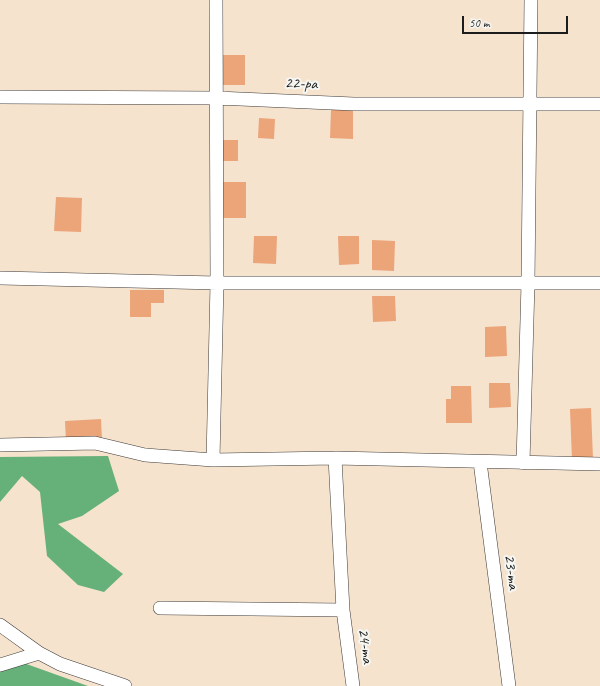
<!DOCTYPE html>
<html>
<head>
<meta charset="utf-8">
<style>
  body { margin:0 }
  #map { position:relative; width:600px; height:686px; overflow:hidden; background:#f5e3ce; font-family:Caveat,sans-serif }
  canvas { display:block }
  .scale { position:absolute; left:462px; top:16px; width:106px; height:18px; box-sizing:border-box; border:2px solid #1c1c1c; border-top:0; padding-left:5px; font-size:12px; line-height:14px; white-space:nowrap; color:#1c1c1c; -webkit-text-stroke:3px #f6f6f2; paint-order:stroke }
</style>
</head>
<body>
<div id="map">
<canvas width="600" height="686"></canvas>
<div class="scale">50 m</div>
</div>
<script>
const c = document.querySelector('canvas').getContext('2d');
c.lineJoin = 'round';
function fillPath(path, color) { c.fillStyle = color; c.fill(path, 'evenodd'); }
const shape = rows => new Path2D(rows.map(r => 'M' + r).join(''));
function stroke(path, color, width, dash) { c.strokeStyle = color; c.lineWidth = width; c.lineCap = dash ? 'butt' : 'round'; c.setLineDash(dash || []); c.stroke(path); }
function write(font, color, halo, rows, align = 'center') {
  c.font = font + ' Caveat,sans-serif'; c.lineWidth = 4; c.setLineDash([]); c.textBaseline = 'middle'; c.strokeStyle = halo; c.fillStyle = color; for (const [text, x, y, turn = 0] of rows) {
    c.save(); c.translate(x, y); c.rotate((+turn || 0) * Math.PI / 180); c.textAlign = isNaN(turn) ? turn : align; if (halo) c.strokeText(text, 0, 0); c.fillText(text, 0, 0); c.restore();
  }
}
fillPath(shape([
  [108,456,119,491,82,516,58,524,123,574,104,592,78,585,47,556,40,492,22,476,0,502,0,457],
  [18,661,88,686,0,686,0,670]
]), '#66b079');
fillPath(shape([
  [220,55,245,55,245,85,220,85],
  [331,110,353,110,353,139,330,138],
  [259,118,275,119,274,139,258,138],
  [222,140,238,140,238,161,222,161],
  [223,182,246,182,246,218,223,218],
  [56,197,82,198,81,232,54,231],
  [254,236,277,236,276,264,253,263],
  [338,236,359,236,359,264,339,265],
  [372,240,395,241,394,271,372,270],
  [130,290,164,290,164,303,151,303,151,317,130,317],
  [372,296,395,296,396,321,373,322],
  [506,326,507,356,485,357,485,327],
  [489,383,510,383,511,407,489,408],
  [451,386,471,386,472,423,446,423,446,399,451,399],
  [591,408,593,459,572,460,570,409],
  [101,419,102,440,66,442,65,421]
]), '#eca479');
const minor = shape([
  [0,97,217,98,354,104,600,104],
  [0,278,217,283,600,283],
  [0,445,95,443,145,455,213,460,335,458,600,464],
  [335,458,343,610,353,686],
  [213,460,217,283,216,0],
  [480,462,509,686],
  [523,463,528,283,531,0],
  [160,608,343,610],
  [0,625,39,653,60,664,125,686],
  [0,665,39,653]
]);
stroke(minor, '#3d3a37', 14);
stroke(minor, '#fff', 13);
write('16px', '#1c1c1c', '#f6f6f2', [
  ["22-ра",301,84,2],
  ["23-та",511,572,83],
  ["24-та",365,646,82]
]);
</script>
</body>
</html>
